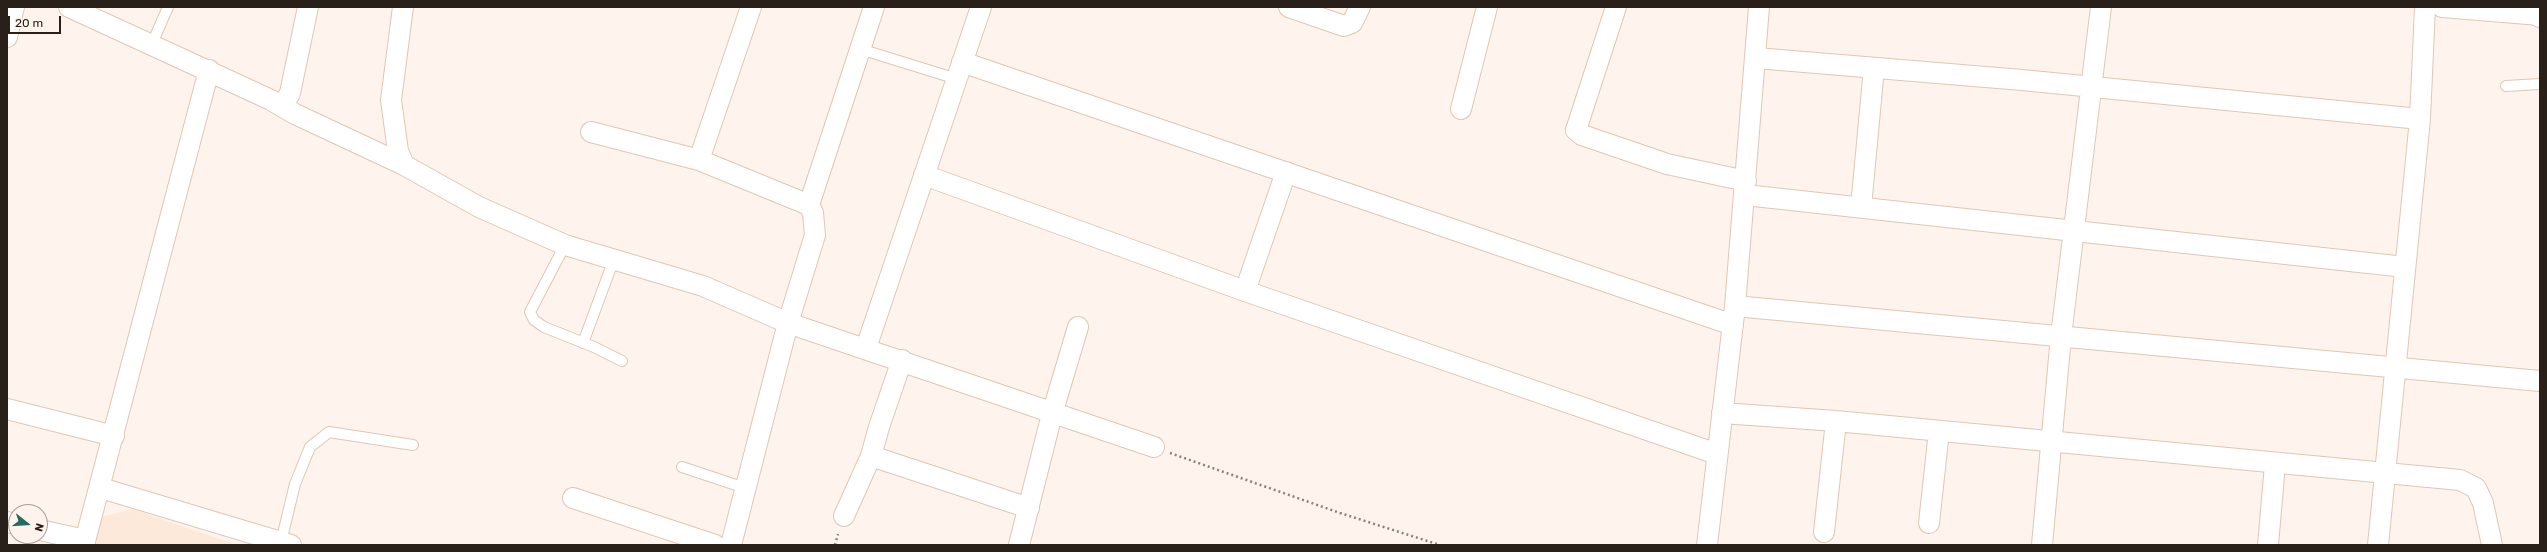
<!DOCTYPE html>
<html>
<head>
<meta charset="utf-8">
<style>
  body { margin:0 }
  #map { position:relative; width:2547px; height:552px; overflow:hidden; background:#fff4ed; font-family:Rubik,sans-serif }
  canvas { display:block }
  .frame { position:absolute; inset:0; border:8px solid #292019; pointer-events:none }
  .north { position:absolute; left:8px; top:504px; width:40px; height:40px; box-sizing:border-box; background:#fff4ed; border:1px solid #a99f98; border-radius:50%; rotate:107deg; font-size:11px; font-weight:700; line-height:16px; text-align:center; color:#292019 }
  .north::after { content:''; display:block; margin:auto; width:14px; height:18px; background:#236b63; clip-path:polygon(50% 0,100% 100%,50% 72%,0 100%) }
  .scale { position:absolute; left:8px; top:16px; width:53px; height:18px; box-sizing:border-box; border:2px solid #292019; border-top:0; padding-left:5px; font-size:12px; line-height:14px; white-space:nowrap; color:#292019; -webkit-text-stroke:3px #fff4ed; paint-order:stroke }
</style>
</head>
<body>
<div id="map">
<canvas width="2547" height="552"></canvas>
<div class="frame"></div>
<div class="north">N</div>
<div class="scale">20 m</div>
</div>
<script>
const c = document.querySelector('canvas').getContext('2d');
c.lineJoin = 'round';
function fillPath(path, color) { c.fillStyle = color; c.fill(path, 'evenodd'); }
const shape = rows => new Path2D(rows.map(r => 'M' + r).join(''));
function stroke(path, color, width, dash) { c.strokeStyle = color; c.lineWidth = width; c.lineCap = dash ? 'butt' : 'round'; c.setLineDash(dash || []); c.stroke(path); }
fillPath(shape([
  [132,509,237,545,94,545,102,517]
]), '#fce9d9');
const lane = shape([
  [151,46,168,7],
  [860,49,957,79],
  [2506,86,2540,84],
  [565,245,530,312,534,320,544,327,594,347,622,361],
  [583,343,614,259],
  [682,467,745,488],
  [281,542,295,484,310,447,329,432,413,445]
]);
const street = shape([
  [69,7,271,100,295,114,404,165,479,207,565,245,703,286,788,323,1154,447],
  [403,7,391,100,398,151,404,165],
  [1289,7,1344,26,1352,23,1360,7],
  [1616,7,1576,130,1582,135,1667,164,1746,181],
  [2442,7,2540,15],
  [7,37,14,7],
  [1756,58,2022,80,2420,119],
  [962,62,1733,325],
  [283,106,290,93,308,7],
  [1461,109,1487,7],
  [591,132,699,160,809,205,813,213,815,235,788,323,731,545],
  [699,160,751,7],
  [924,175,1245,291,1717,454],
  [1745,195,2405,267],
  [809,205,874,7],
  [1861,207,1874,68],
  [1245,291,1286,172],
  [1735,306,2540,381],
  [866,348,981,7],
  [7,409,114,436],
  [1722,413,1836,421,2460,480,2476,488,2483,503,2492,545],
  [871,456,1029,508],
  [101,488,291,545],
  [573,498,715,545],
  [844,516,871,456,879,427,902,360],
  [7,522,16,524],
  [1929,523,1939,431],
  [40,530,85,540],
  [1824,532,1836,421],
  [84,545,209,70],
  [1019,545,1052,414,1078,327],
  [1707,545,1735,306,1759,7],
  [2042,545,2061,336,2101,7],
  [2268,545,2275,464],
  [2378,545,2420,119,2425,7]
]);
const secondary = shape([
  [2538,7,2540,16]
]);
stroke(lane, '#dfc6b5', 12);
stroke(street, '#dfc6b5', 22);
stroke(secondary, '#dfc6b5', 24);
stroke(shape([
  [1170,453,1340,513,1440,545],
  [835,545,838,534]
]), '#8b817a', 2.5, [2, 3]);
stroke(lane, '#fff', 10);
stroke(street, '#fff', 20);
stroke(secondary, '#fff', 22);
</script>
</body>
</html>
